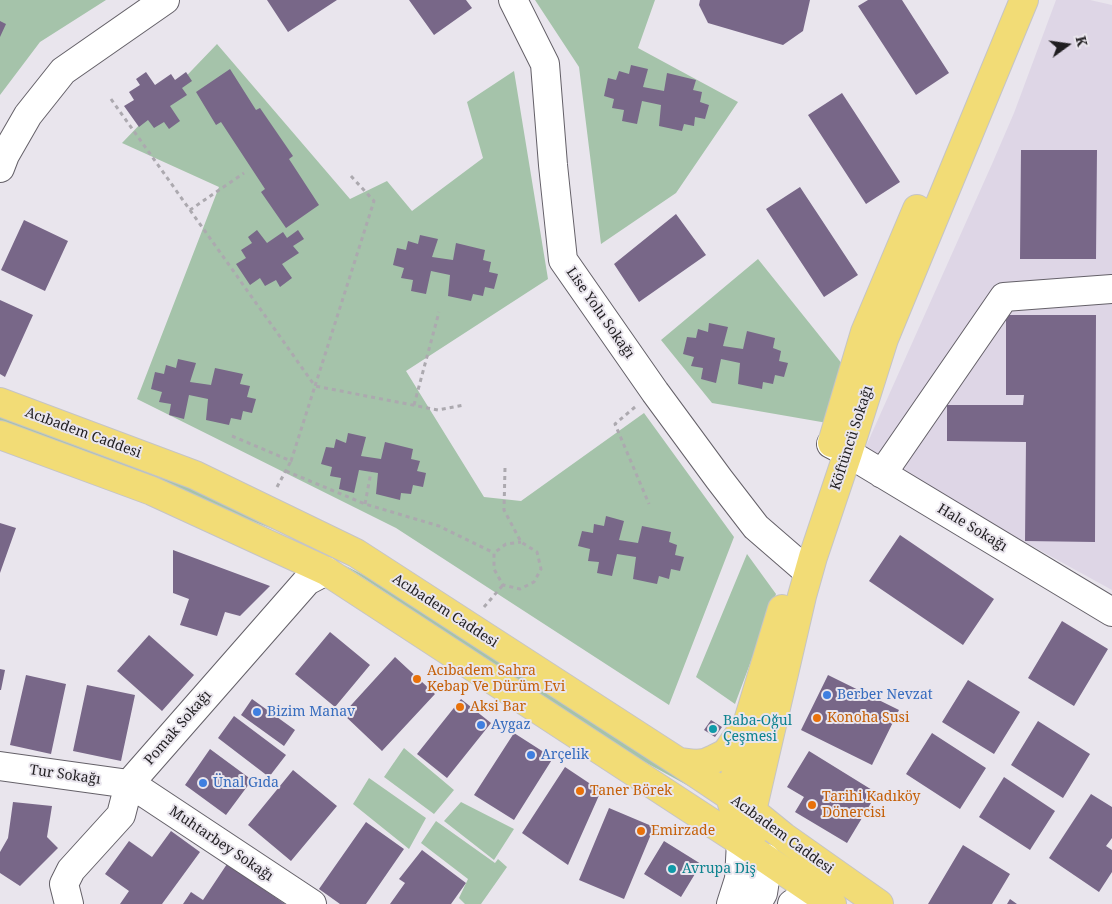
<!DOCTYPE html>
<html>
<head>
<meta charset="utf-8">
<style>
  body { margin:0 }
  #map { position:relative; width:1112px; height:904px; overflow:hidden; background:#e9e5ed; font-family:"Noto Serif",serif }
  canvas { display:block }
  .north { position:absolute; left:1042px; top:20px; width:50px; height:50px; -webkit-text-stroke:4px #e9e5ed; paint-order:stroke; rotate:76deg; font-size:14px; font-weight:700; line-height:20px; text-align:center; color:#201e21 }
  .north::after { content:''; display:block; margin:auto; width:18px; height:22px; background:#201e21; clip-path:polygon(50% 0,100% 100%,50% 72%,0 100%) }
</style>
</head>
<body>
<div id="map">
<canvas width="1112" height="904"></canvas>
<div class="north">K</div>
</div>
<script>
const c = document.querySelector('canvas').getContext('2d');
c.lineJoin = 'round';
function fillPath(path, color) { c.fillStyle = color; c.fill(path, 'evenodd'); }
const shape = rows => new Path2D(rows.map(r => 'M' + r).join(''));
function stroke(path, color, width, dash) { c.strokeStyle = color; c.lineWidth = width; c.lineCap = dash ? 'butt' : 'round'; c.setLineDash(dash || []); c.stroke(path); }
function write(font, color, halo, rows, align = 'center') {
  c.font = font + ' "Noto Serif",serif'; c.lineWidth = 4; c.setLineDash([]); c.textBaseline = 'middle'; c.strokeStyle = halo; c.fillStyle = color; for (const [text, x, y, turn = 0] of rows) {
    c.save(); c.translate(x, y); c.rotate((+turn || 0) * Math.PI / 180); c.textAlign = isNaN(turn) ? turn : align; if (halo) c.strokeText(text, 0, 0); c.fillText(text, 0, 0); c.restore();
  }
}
fillPath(shape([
  [1056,0,1090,0,1112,5,1112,590,863,453,992,164,1014,113]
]), '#ded6e6');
fillPath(shape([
  [0,0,106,0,40,42,0,95],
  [535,0,655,0,638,48,738,102,676,193,601,244,579,67],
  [217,44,350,199,387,181,412,211,483,158,467,102,514,71,548,279,406,371,484,497,521,501,644,413,734,537,669,705,396,528,137,399,219,187,122,143],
  [758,259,847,370,833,424,712,403,661,340],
  [0,414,181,481,281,532,0,426],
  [747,554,776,594,735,704,696,677],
  [344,565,418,603,707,796,619,748],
  [404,748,454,790,434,814,384,777],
  [369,778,426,818,409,849,353,804],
  [461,802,514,829,494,860,444,821],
  [436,821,495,863,498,859,507,867,481,904,465,904,459,898,468,879,421,843]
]), '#a5c3aa');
fillPath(shape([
  [267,0,337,0,288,32],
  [409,0,466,0,472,8,434,35],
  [700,0,810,0,803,31,783,45,708,23,699,5],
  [868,0,902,0,949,73,916,95,858,6],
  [0,21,6,24,0,37],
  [631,65,648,69,643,87,664,91,667,73,696,80,693,90,702,92,700,102,709,105,705,119,695,117,694,126,684,124,682,131,659,126,661,105,642,101,637,124,622,121,624,110,612,108,614,99,604,96,608,78,616,80,619,71,629,74],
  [230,69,256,110,260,108,293,156,289,159,319,205,286,228,261,192,265,189,221,122,216,125,196,92],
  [146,72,155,85,171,74,175,80,186,72,192,81,182,88,187,95,170,106,180,121,169,129,164,122,154,128,148,120,139,127,124,106,134,100,129,92,140,85,136,79],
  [842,93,900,182,866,204,808,115],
  [1021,150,1097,150,1096,259,1020,259],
  [800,187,858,275,824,297,766,209],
  [676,214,706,255,639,302,614,264],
  [24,220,68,241,45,291,1,270],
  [257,230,267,243,283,232,287,238,298,230,304,239,293,246,299,253,282,264,292,278,280,287,276,280,265,286,260,278,250,285,236,264,246,258,241,250,252,243,248,237],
  [420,235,438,239,432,257,453,260,456,243,485,250,483,260,491,262,489,272,498,274,494,289,485,287,483,296,473,294,471,301,448,296,450,275,431,271,426,294,411,291,413,280,401,278,404,268,393,265,397,248,406,250,408,241,418,244],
  [0,300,33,315,5,377,0,374],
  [1006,315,1096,315,1095,542,1025,541,1026,442,947,441,947,405,1023,405,1024,395,1006,395],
  [709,323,728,327,723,346,743,349,747,331,775,338,773,348,781,351,779,361,788,363,784,377,775,375,773,384,763,382,762,389,738,384,740,363,721,359,716,383,701,379,703,368,691,366,694,357,683,354,687,337,696,338,698,329,708,332],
  [178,359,196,363,190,382,211,385,215,368,243,374,240,384,250,386,247,397,256,399,252,413,243,411,241,420,231,418,229,425,206,420,208,399,189,395,184,419,169,415,171,404,159,402,162,392,151,389,155,372,164,374,166,365,176,368],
  [348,433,366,437,361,456,381,459,385,442,413,449,411,459,420,461,417,471,426,473,423,487,413,485,411,494,401,493,400,500,376,494,378,473,359,470,354,493,339,489,341,478,330,476,332,467,321,464,326,447,334,448,336,439,346,443],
  [606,516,624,521,619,540,638,543,642,526,671,532,669,542,677,545,675,555,684,557,680,571,671,569,669,579,659,576,657,584,633,579,636,557,617,554,612,576,597,573,599,562,588,561,590,549,578,546,582,531,593,533,594,524,604,526],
  [0,523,16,528,0,573],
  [900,535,994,599,963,645,869,581],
  [173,550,270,586,240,616,225,612,217,636,180,625,189,599,173,593],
  [1062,621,1108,649,1074,706,1028,678],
  [330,632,370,665,335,707,295,674],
  [149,635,194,675,162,711,117,671],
  [395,657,435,694,382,751,343,714],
  [0,669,5,670,1,690,0,690],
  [26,675,66,684,51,754,10,745],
  [828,675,899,710,872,765,801,730],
  [968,680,1020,712,994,754,942,722],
  [87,685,135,695,121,761,73,751],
  [252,699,295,730,284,746,241,715],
  [461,699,491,723,447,778,417,754],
  [234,716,286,755,269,777,218,738],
  [711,720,722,727,715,737,704,730],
  [1038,721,1090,754,1063,798,1011,765],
  [514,733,553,758,514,820,474,795],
  [932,733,986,768,960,809,906,774],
  [210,749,252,780,226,815,185,785],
  [809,751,877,793,847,843,795,812,804,797,787,787],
  [565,767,601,791,568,865,522,833],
  [293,770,337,806,291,861,248,825],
  [1004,777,1055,811,1030,850,979,817],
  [1091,794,1112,807,1112,838,1106,846,1112,850,1112,872,1099,892,1049,858],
  [13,802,52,806,47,837,58,848,20,886,0,873,0,852,8,838],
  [609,808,654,827,624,899,579,880],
  [366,822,404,849,366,904,340,904,319,889],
  [171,831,200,852,162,904,120,904,129,891,105,874,129,841,152,857],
  [664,841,701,864,681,897,644,874],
  [963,845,1010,874,992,904,928,904],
  [422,850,466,883,451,904,390,904,405,883,399,879],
  [227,864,285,904,183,904,191,892,203,900],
  [1010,899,1017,904,1007,904]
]), '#786788');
const minor = shape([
  [513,0,545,64,553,165,563,260,655,392,719,479,756,527,808,572],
  [0,168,5,155,28,115,63,71,165,0],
  [831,444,848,453,1112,612],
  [882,474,1004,297,1112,289],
  [0,766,129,784,143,792,312,904],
  [69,904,64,884,71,870,121,815,129,784,307,581,326,571],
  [731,904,739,879,741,842],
  [757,904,763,893,766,874,766,858],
  [792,904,795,902,824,898]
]);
const major = shape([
  [0,402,195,475,356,553,679,762,752,811,784,837,879,904],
  [0,435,152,491,326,571,741,842,832,904],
  [832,443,865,332,917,209],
  [679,762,695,764,705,763,714,759,726,753,743,729],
  [735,813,730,797,748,721,782,609],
  [757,829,752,811,802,596,813,557,848,453,884,339,1024,0]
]);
stroke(minor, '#646068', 30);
stroke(major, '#c5c4c5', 30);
stroke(shape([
  [111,99,190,210,244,173],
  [190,210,315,386,374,201,350,175],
  [414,405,439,312],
  [635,407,615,424,649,504],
  [232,436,291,461,315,386,438,410,464,405],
  [505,468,504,510,521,542,537,552,541,569,534,582,520,589,503,585,494,569,494,553,506,544,521,542],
  [286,471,365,504,439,526,494,553],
  [277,487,291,461],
  [365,504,371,472],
  [484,607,503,585]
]), '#aca9af', 3, [4, 4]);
stroke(minor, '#fff', 28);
stroke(major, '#f2dc76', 28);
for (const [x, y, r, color] of [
  [417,679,5,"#e8710a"],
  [827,695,5,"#3f7fe0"],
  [460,707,5,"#e8710a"],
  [257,712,5,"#3f7fe0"],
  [817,718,5,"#e8710a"],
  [481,725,5,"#3f7fe0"],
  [713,729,5,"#0f9aa8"],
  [531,755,5,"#3f7fe0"],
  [203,783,5,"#3f7fe0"],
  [580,791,5,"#e8710a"],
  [812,805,5,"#e8710a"],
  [641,831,5,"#e8710a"],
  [672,869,5,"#0f9aa8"]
]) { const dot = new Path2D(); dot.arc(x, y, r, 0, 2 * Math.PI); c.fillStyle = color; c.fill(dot); stroke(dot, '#e9e5ed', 2); }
write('14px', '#201e21', '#e9e5ed', [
  ["Lise Yolu Sokağı",600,313,55],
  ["Acıbadem Caddesi",83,433,20],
  ["Köftüncü Sokağı",852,438,-72],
  ["Hale Sokağı",972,528,31],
  ["Acıbadem Caddesi",445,611,33],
  ["Pomak Sokağı",178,728,-49],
  ["Tur Sokağı",65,775,8],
  ["Acıbadem Caddesi",782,835,36],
  ["Muhtarbey Sokağı",221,844,34]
]);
write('14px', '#c56008', '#e9e5ed', [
  ["Acıbadem Sahra",427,671],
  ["Kebap Ve Dürüm Evi",427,687],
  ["Aksi Bar",470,707],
  ["Konoha Susi",827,718],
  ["Taner Börek",590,791],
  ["Tarihi Kadıköy",822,797],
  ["Dönercisi",822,813],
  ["Emirzade",651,831]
], 'left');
write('14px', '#366cbe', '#e9e5ed', [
  ["Berber Nevzat",837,695],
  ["Bizim Manav",267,712],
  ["Aygaz",491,725],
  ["Arçelik",541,755],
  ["Ünal Gıda",213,783]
], 'left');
write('14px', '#0d838f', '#e9e5ed', [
  ["Baba-Oğul",723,721],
  ["Çeşmesi",723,737],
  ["Avrupa Diş",682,869]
], 'left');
</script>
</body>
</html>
